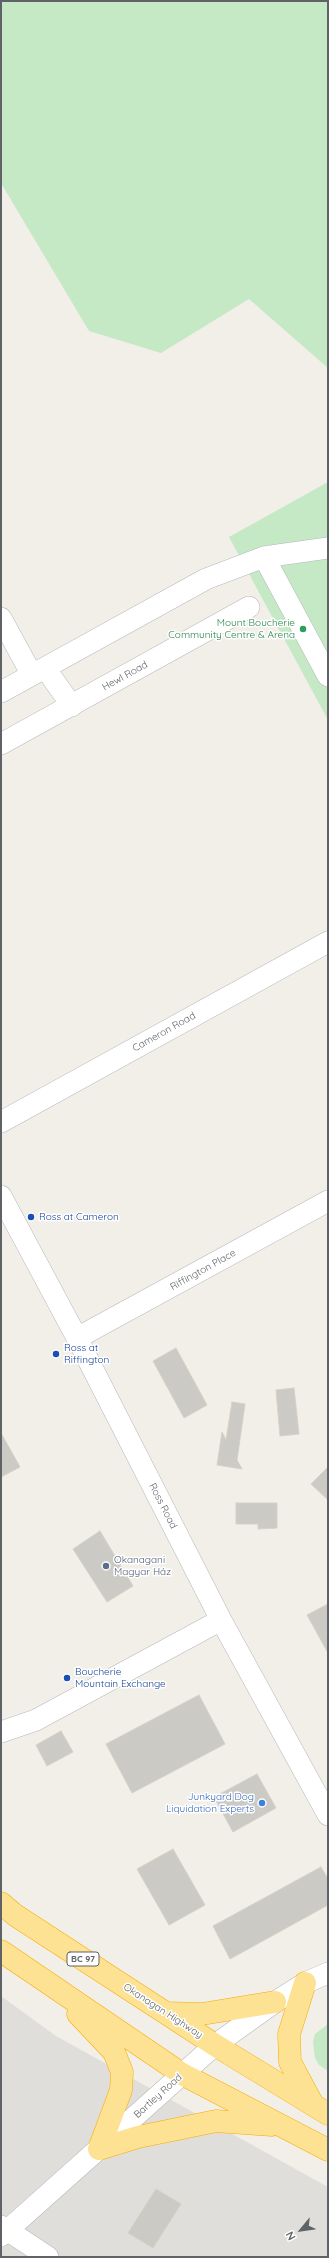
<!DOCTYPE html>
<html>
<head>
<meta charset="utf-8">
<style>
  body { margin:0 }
  #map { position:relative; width:329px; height:2258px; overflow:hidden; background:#f1efe8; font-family:Quicksand,sans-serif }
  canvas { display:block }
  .frame { position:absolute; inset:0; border:2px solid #5f6368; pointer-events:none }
  .north { position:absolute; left:281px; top:2210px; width:40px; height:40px; -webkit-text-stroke:3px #fff; paint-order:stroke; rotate:241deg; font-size:11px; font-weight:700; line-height:16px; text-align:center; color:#5f6368 }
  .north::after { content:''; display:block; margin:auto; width:14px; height:18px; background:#5f6368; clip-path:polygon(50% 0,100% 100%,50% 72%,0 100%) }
</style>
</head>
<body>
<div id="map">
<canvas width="329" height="2258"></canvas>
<div class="frame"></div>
<div class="north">N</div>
</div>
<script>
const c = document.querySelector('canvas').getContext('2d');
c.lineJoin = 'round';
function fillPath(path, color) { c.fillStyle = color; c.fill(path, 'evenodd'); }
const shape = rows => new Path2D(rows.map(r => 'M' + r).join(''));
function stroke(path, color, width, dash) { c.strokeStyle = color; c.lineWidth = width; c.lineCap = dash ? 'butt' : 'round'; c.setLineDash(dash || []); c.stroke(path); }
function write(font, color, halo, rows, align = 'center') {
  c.font = font + ' Quicksand,sans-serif'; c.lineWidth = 3; c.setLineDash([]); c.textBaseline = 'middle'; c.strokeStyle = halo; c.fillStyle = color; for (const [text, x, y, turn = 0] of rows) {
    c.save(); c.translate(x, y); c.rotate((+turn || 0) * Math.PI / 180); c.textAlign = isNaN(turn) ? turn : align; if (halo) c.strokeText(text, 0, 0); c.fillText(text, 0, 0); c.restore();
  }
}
fillPath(shape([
  [1,1996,56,2036,328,2187,328,2257,1,2257]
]), '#e0deda');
fillPath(shape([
  [1,1,328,1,328,368,249,299,161,353,89,331,1,183],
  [328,482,328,720,229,537],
  [328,2024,328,2071,319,2065,315,2058,313,2042,315,2034]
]), '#c5e8c5');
const building = shape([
  [176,1348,207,1405,184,1418,153,1361,176,1348],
  [294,1388,299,1434,280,1436,276,1390,294,1388],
  [232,1402,245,1404,237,1460,242,1469,217,1465,222,1432,226,1440,232,1402],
  [1,1433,20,1467,1,1477,1,1433],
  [328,1467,328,1500,311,1484,328,1467],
  [236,1503,277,1503,277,1528,258,1529,258,1524,236,1524,236,1503],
  [100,1531,133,1586,107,1602,73,1549,100,1531],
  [328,1604,328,1653,307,1615,328,1604],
  [199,1695,225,1744,132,1793,106,1744,199,1695],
  [61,1731,73,1752,47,1766,36,1745,61,1731],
  [257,1774,276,1808,233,1832,214,1797,257,1774],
  [173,1849,205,1905,169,1925,137,1869,173,1849],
  [321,1867,328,1879,328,1905,230,1959,213,1926,321,1867],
  [156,2189,181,2204,153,2248,128,2233,156,2189]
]);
fillPath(building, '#cccac5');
stroke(building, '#d6d1c6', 1);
const minor = shape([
  [264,557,328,676],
  [1,618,32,675],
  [45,668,72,706],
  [1,692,206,579,264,557,328,548],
  [1,744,249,607],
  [1,1122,328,942],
  [1,1196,77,1338,221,1620,328,1815],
  [77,1338,328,1201],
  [1,1732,36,1720,221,1620],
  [1,2226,48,2257],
  [1,2236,215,2045,275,2002,305,1983,328,1973]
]);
const highway = shape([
  [1,1903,15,1915,215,2045,328,2114],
  [1,1951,182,2074,328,2150],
  [305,1983,289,2034,290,2062,312,2103],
  [166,2013,202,2014,275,2002],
  [78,2014,114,2052,122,2072,121,2090,99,2149],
  [99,2149,138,2137,216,2121,272,2125]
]);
stroke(minor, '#b5b8bc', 22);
stroke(highway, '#f9ab00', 23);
stroke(minor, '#fff', 21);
stroke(highway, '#fde293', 22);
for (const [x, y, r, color] of [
  [303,629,4,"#2e9e5b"],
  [31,1217,4,"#1a4fb4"],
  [56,1354,4,"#1a4fb4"],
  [106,1566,4,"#5c6f8a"],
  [67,1678,4,"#1a4fb4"],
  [262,1803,4,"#3f7fe0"]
]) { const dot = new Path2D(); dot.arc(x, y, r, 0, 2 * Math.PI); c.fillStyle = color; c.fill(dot); stroke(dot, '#fff', 1.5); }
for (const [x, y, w] of [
  [83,1959,32]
]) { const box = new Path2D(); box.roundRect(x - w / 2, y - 7, w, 14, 3); c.fillStyle = '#fff'; c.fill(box); stroke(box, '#5f6368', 1); }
write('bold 9px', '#5f6368', null, [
  ["BC 97",83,1959]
]);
write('10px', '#27864d', '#fff', [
  ["Mount Boucherie",295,623],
  ["Community Centre & Arena",295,635]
], 'right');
write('10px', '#5f6368', '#fff', [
  ["Hewl Road",125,676,-29],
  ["Cameron Road",164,1032,-29],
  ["Riffington Place",203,1270,-29],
  ["Ross Road",163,1506,63],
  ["Okanagan Highway",163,2011,33],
  ["Bartley Road",158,2096,-42]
]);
write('10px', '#164399', '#fff', [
  ["Ross at Cameron",39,1217],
  ["Ross at",64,1348],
  ["Riffington",64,1360],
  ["Boucherie",75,1672],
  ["Mountain Exchange",75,1684]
], 'left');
write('10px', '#4e5e75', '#fff', [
  ["Okanagani",114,1560],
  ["Magyar Ház",114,1572]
], 'left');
write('10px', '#366cbe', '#fff', [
  ["Junkyard Dog",254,1797],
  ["Liquidation Experts",254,1809]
], 'right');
</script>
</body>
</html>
